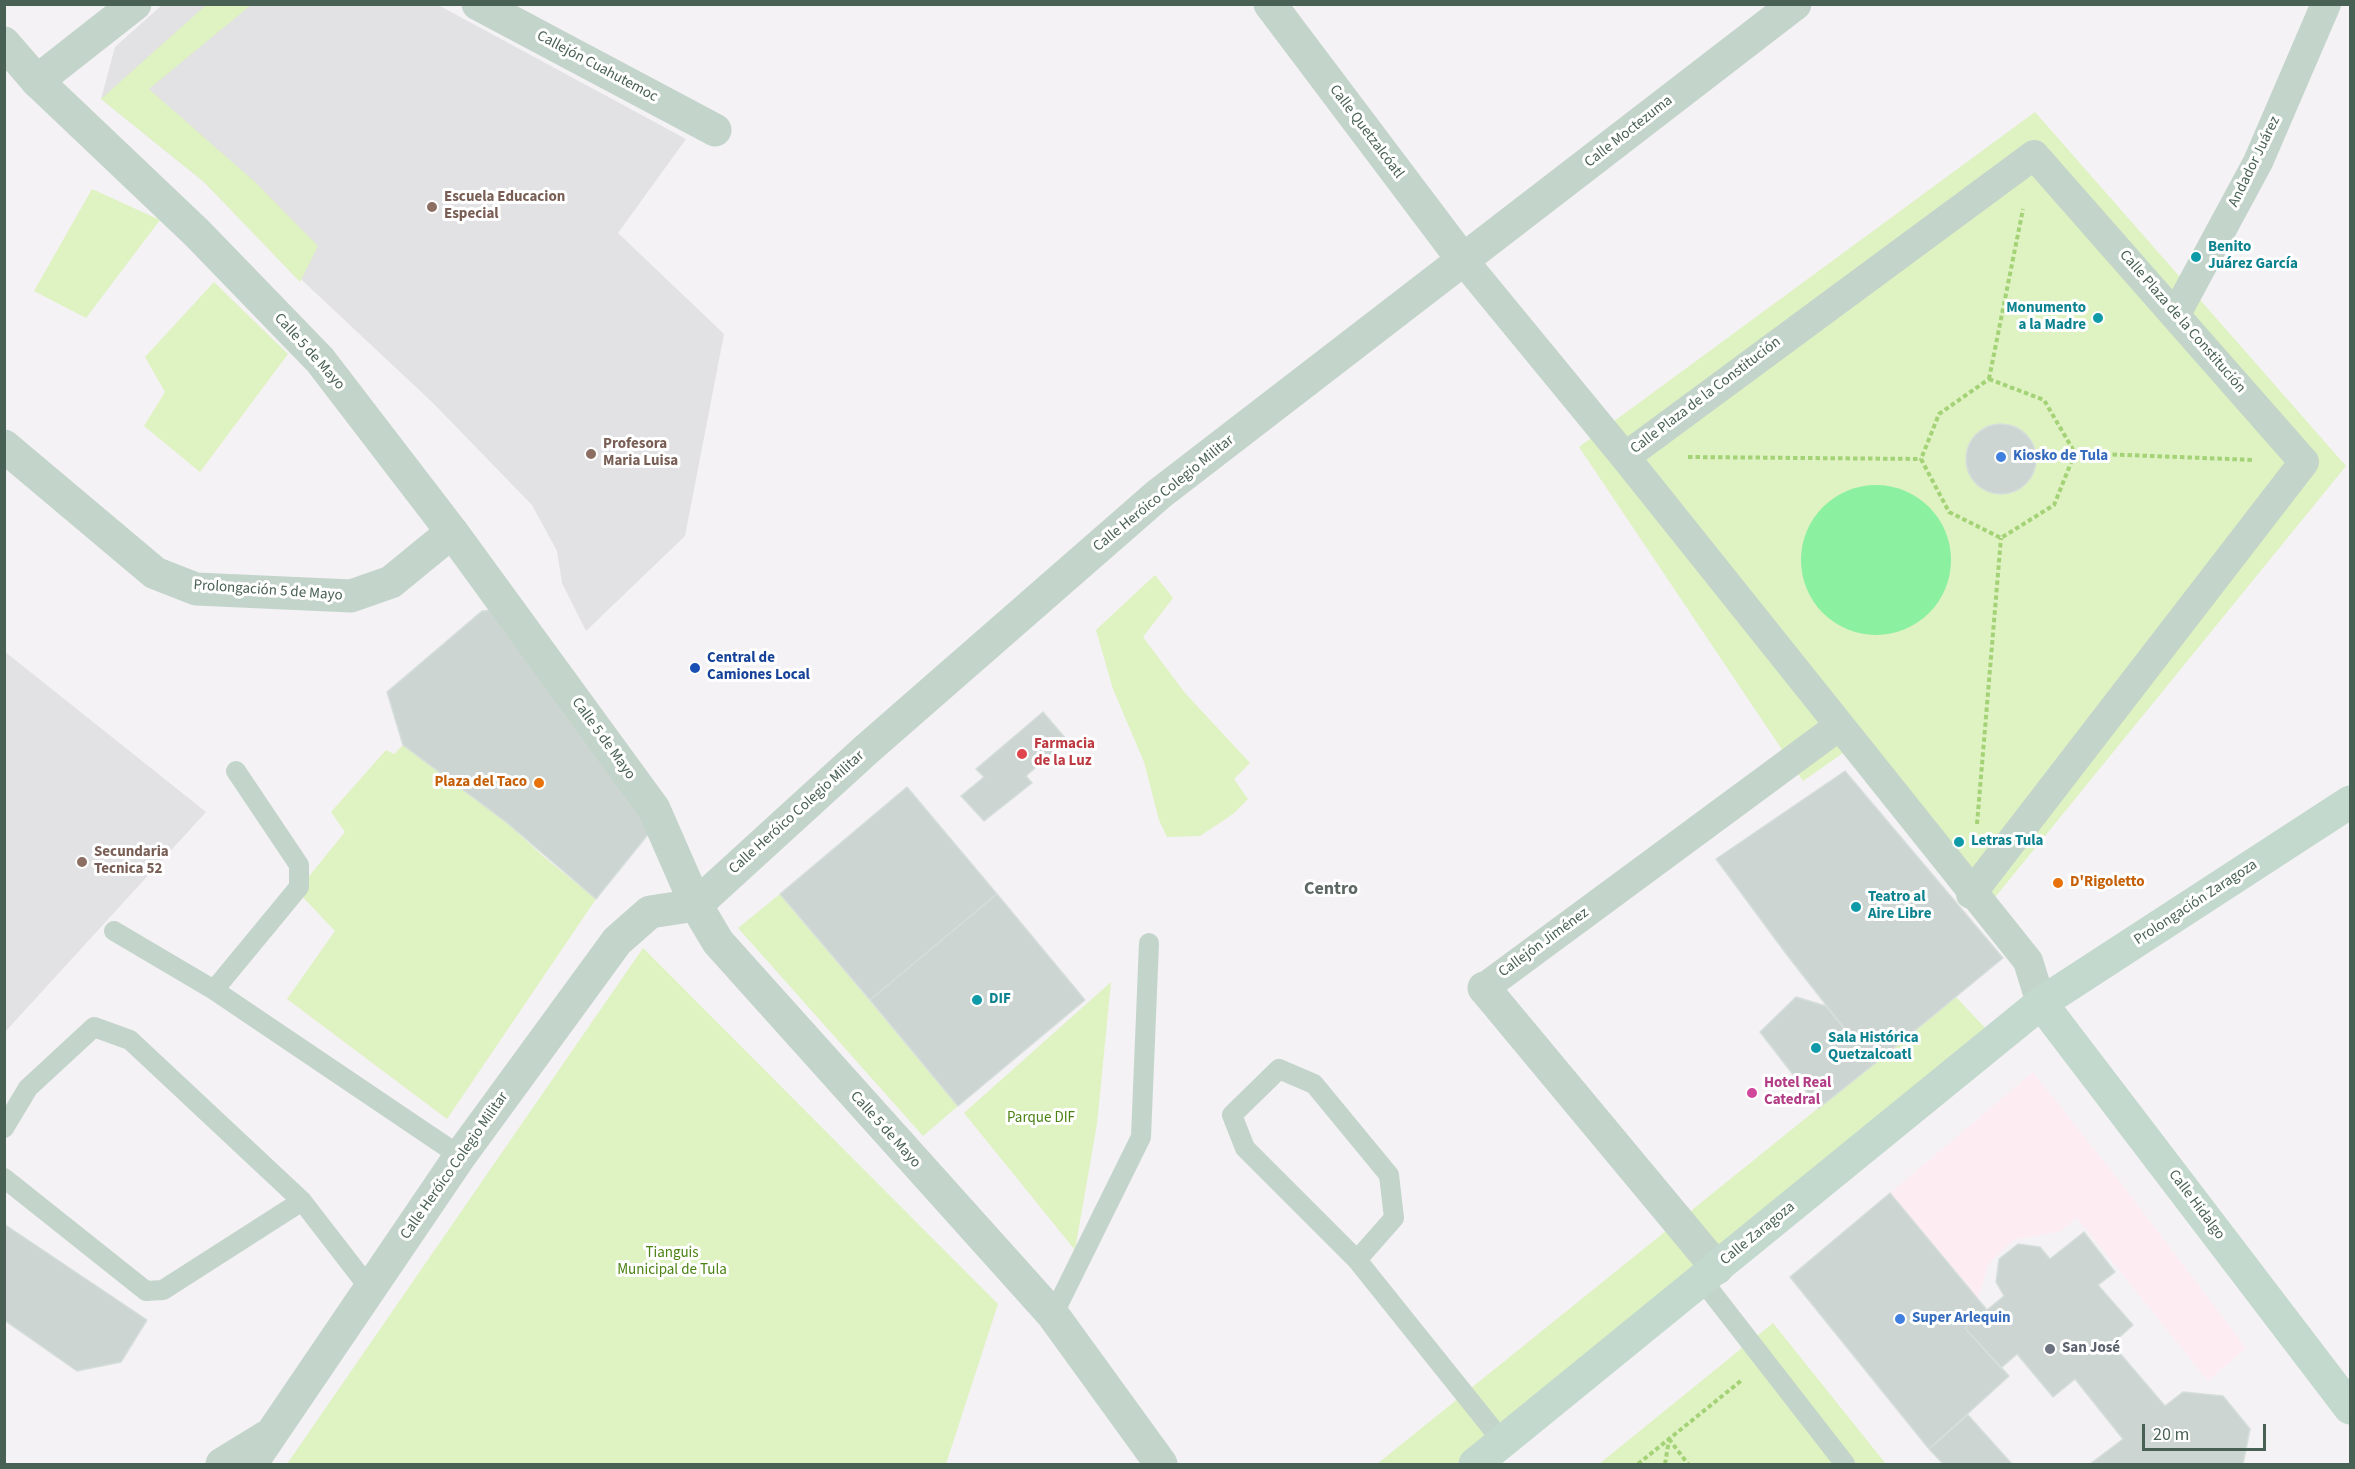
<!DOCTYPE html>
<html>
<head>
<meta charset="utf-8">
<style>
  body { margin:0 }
  #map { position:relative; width:2355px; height:1469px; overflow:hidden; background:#f4f2f4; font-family:"Source Sans 3",sans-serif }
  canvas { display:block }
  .frame { position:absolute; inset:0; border:6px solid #496154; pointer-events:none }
  .scale { position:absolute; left:2142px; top:1424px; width:124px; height:27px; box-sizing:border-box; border:3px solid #496154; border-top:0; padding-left:8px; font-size:18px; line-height:21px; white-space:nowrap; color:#496154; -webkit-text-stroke:4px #fff; paint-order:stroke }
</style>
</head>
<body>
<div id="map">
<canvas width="2355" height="1469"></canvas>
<div class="frame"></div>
<div class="scale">20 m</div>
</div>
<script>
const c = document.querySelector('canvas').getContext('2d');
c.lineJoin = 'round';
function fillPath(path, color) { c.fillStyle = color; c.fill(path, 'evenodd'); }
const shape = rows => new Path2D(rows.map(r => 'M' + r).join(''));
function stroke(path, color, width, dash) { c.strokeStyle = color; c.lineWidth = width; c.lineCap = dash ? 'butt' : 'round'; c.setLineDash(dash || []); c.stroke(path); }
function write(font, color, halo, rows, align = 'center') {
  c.font = font + ' "Source Sans 3",sans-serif'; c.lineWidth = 6; c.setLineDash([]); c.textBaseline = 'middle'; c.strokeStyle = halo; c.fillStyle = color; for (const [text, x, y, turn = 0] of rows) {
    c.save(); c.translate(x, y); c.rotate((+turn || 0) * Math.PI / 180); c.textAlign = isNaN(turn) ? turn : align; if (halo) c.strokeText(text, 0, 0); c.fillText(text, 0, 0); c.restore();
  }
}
fillPath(shape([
  [2033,1072,2121,1183,2246,1348,2208,1381,2077,1218,2059,1232,2015,1239,1988,1264,1978,1300,1890,1193]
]), '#fdedf2');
fillPath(shape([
  [162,5,438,5,686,139,618,233,724,334,685,536,586,631,562,583,557,551,532,505,432,402,273,253,204,182,101,99,115,47],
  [4,651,206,812,5,1032,4,1032]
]), '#e2e1e3');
fillPath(shape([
  [206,5,251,5,149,89,255,182,318,246,300,282,204,182,101,99],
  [2035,112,2346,466,1979,917,1843,753,1803,781,1579,447],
  [92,189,160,220,86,318,34,291],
  [214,282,288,354,200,472,144,426,165,392,145,357],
  [1155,575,1173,598,1143,637,1185,693,1250,763,1234,779,1248,799,1233,814,1200,836,1167,837,1159,820,1144,762,1113,689,1096,630],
  [403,745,506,822,544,857,596,899,447,1119,287,999,335,931,297,891,345,832,331,812,386,750,394,754],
  [780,894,958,1106,923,1136,738,928],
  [643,948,998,1304,946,1464,287,1464],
  [1111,982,1097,1124,1075,1250,964,1113],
  [1956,997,1988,1031,1514,1420,1456,1464,1377,1464],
  [1773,1323,1886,1464,1599,1464]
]), '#dff2c1');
fillPath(shape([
  '1801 560a75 75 0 1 1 150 0a75 75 0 1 1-150 0Z'
]), '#8cf0a1');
const building = shape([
  '1966 459a35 35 0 1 1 70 0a35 35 0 1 1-70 0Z',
  [495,610,654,827,596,899,506,822,403,745,387,692,482,611,495,610],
  [1043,712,1067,740,1026,776,1032,783,984,821,961,796,984,777,976,769,1043,712],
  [1845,771,2003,958,1873,1065,1787,955,1716,859,1845,771],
  [907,787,997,894,870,1000,780,894,907,787],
  [997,894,1085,1000,958,1106,870,1000,997,894],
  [1796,997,1826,1006,1873,1065,1819,1108,1760,1032,1796,997],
  [1890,1193,1987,1310,1965,1328,2009,1376,1929,1449,1790,1277,1890,1193],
  [4,1224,147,1320,121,1362,77,1371,4,1320,4,1224],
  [2084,1232,2115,1272,2098,1285,2133,1325,2112,1344,2165,1406,2183,1392,2223,1396,2250,1429,2243,1464,2090,1464,2123,1439,2075,1379,2053,1397,2017,1354,2001,1368,1965,1328,2004,1296,1996,1282,1999,1259,2018,1244,2040,1247,2050,1259,2084,1232],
  [1968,1415,2012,1464,1943,1464,1929,1449,1968,1415]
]);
fillPath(building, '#ccd5d1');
stroke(building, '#d6dedb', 1.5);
stroke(shape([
  [1989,379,2044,400,2075,453,2054,505,2001,538,1949,512,1921,459,1939,414,1989,379],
  [1989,379,2023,209],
  [2075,453,2254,460],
  [1688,457,1921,459],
  [1977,824,2001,538],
  [1669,1439,1688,1464],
  [1638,1464,1742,1380],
  [1665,1464,1669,1440]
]), '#a4d277', 4, [4.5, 3]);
stroke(shape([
  [114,931,214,990,460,1156],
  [214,990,299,887,299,865,236,771],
  [4,1128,28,1088,94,1027,130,1040,302,1201,370,1289],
  [4,1178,146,1291,163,1290,302,1201],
  [1357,1260,1394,1218,1389,1175,1314,1084,1279,1069,1232,1115,1245,1148,1357,1260,1503,1442],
  [1702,1280,1845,1464],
  [1053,1315,1141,1137,1149,943]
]), '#c3d4cb', 20);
stroke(shape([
  [1463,260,1625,457,2028,961,2041,1003],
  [2176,314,2258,162,2326,4],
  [1625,457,2034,155,2304,462,1971,894],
  [1484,988,1839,726]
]), '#c3d4cb', 30);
stroke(shape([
  [478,4,715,130],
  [1270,4,1463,260],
  [37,81,135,4],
  [4,446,155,573,196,589,351,596,391,582,452,532],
  [1484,988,1717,1268],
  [222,1464,266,1437],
  [251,1464,460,1156,617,941,650,912,696,905,867,749,1159,494,1795,4]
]), '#c3d4cb', 33);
stroke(shape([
  [4,43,37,81,197,233,320,360,452,532,654,809,696,905,718,942,1053,1315,1161,1464]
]), '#c3d4cb', 33);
stroke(shape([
  [2041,1003,2350,1408],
  [1475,1464,2041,1003,2350,802]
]), '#c3d9ce', 33);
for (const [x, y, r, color] of [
  [432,207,6,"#8d6e63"],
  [2196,257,6,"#0f9aa8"],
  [2098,318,6,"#0f9aa8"],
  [591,454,6,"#8d6e63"],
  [2001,457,6,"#3f7fe0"],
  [695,668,6,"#1a4fb4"],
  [1022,754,6,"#e0444e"],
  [539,783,6,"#e8710a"],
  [1959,842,6,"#0f9aa8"],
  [82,862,6,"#8d6e63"],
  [2058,883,6,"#e8710a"],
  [1856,907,6,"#0f9aa8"],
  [977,1000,6,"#0f9aa8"],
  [1816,1048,6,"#0f9aa8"],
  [1752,1093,6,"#d1479c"],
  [1900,1319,6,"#3f7fe0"],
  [2050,1349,6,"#6b7280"]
]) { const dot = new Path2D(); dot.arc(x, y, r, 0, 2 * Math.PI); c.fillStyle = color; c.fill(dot); stroke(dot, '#fff', 2); }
write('15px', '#496154', '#fff', [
  ["Callejón Cuahutemoc",597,67,28],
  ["Calle Quetzalcóatl",1366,132,53],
  ["Calle Moctezuma",1629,132,-38],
  ["Andador Juárez",2255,162,-64],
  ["Calle Plaza de la Constitución",2182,322,49],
  ["Calle 5 de Mayo",309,352,48],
  ["Calle Plaza de la Constitución",1706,396,-37],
  ["Calle Heróico Colegio Militar",1164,494,-39],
  ["Prolongación 5 de Mayo",268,591,4],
  ["Calle 5 de Mayo",603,739,54],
  ["Calle Heróico Colegio Militar",797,813,-42],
  ["Prolongación Zaragoza",2196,903,-33],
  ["Callejón Jiménez",1544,943,-36],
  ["Calle 5 de Mayo",885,1130,48],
  ["Calle Heróico Colegio Militar",455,1166,-55],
  ["Calle Hidalgo",2196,1205,53],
  ["Calle Zaragoza",1758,1234,-39]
]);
write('bold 15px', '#785e54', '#fff', [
  ["Escuela Educacion",444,198],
  ["Especial",444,215],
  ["Profesora",603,445],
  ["Maria Luisa",603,462],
  ["Secundaria",94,853],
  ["Tecnica 52",94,870]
], 'left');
write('bold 15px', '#0d838f', '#fff', [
  ["Benito",2208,248],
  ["Juárez García",2208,265],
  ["Monumento",2086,309,"right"],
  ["a la Madre",2086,326,"right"],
  ["Letras Tula",1971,842],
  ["Teatro al",1868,898],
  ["Aire Libre",1868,915],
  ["DIF",989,1000],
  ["Sala Histórica",1828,1039],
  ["Quetzalcoatl",1828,1056]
], 'left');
write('bold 15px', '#366cbe', '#fff', [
  ["Kiosko de Tula",2013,457],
  ["Super Arlequin",1912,1319]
], 'left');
write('bold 15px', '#164399', '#fff', [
  ["Central de",707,659],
  ["Camiones Local",707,676]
], 'left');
write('bold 15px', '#be3a42', '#fff', [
  ["Farmacia",1034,745],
  ["de la Luz",1034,762]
], 'left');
write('bold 15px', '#c56008', '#fff', [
  ["Plaza del Taco",527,783],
  ["D'Rigoletto",2070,883,"left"]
], 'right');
write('bold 15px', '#b23c85', '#fff', [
  ["Hotel Real",1764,1084],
  ["Catedral",1764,1101]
], 'left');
write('15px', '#4b8214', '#fff', [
  ["Parque DIF",1041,1119],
  ["Tianguis",672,1254],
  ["Municipal de Tula",672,1271]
]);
write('bold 15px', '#5b616d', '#fff', [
  ["San José",2062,1349]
], 'left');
write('bold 18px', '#5e6863', '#fff', [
  ["Centro",1331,890]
]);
</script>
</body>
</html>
